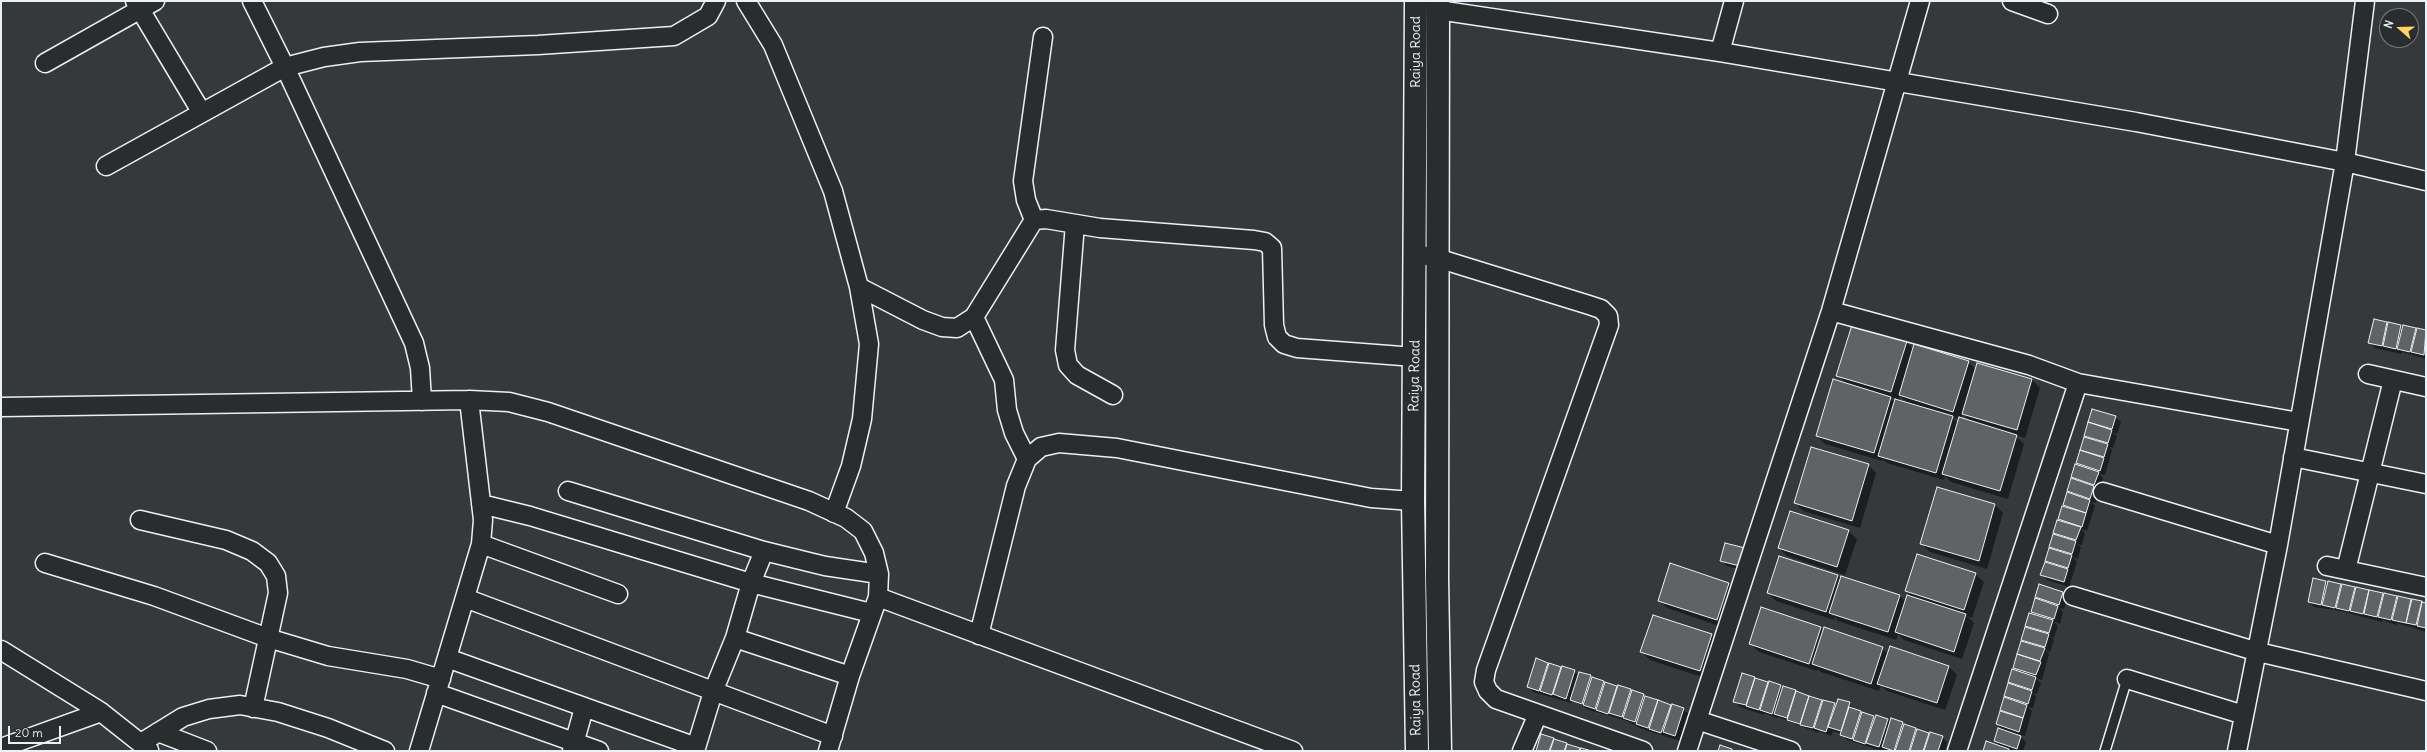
<!DOCTYPE html>
<html>
<head>
<meta charset="utf-8">
<style>
  body { margin:0 }
  #map { position:relative; width:2427px; height:752px; overflow:hidden; background:#35393a; font-family:Delius,sans-serif }
  canvas { display:block }
  .frame { position:absolute; inset:0; border:2px solid #e8f1f8; pointer-events:none }
  .north { position:absolute; left:2379px; top:8px; width:40px; height:40px; box-sizing:border-box; background:#2a2d2e; border:1px solid #767b7f; border-radius:50%; rotate:290deg; font-size:11px; font-weight:700; line-height:16px; text-align:center; color:#e8f1f8 }
  .north::after { content:''; display:block; margin:auto; width:14px; height:18px; background:#ffd166; clip-path:polygon(50% 0,100% 100%,50% 72%,0 100%) }
  .scale { position:absolute; left:8px; top:726px; width:53px; height:18px; box-sizing:border-box; border:2px solid #e8f1f8; border-top:0; padding-left:5px; font-size:12px; line-height:14px; white-space:nowrap; color:#e8f1f8; -webkit-text-stroke:3px #2a2d2e; paint-order:stroke }
</style>
</head>
<body>
<div id="map">
<canvas width="2427" height="752"></canvas>
<div class="frame"></div>
<div class="north">N</div>
<div class="scale">20 m</div>
</div>
<script>
const c = document.querySelector('canvas').getContext('2d');
c.lineJoin = 'round';
function fillPath(path, color) { c.fillStyle = color; c.fill(path, 'evenodd'); }
const shape = rows => new Path2D(rows.map(r => 'M' + r).join(''));
function stroke(path, color, width, dash) { c.strokeStyle = color; c.lineWidth = width; c.lineCap = dash ? 'butt' : 'round'; c.setLineDash(dash || []); c.stroke(path); }
function write(font, color, halo, rows, align = 'center') {
  c.font = font + ' Delius,sans-serif'; c.lineWidth = 3; c.setLineDash([]); c.textBaseline = 'middle'; c.strokeStyle = halo; c.fillStyle = color; for (const [text, x, y, turn = 0] of rows) {
    c.save(); c.translate(x, y); c.rotate((+turn || 0) * Math.PI / 180); c.textAlign = isNaN(turn) ? turn : align; if (halo) c.strokeText(text, 0, 0); c.fillText(text, 0, 0); c.restore();
  }
}
fillPath(shape([
  [2387,323,2426,331,2426,359,2402,352,2401,354,2375,348,2370,343],
  [1906,342,1913,349,1968,362,1976,370,2032,380,2040,388,2025,438,2015,435,2024,444,2008,499,1951,482,1945,476,1944,480,1887,463,1883,459,1882,461,1825,444,1817,436,1847,384,1837,375],
  [1900,396,1909,404,1899,401],
  [1889,397,1896,399,1895,402],
  [1963,414,1972,423,1961,419],
  [1952,417,1959,419,1958,423],
  [2115,417,2121,422,2117,434,2112,432,2117,436,2113,448,2109,446,2112,450,2105,475,2099,474,2103,478,2100,489,2095,488,2099,492,2096,503,2091,502,2095,506,2087,531,2081,529,2085,533,2082,545,2077,544,2081,547,2078,559,2073,557,2077,562,2069,587,2047,580,2042,574,2048,563,2046,560,2054,551,2050,547,2058,536,2054,532,2064,523,2059,519,2066,508,2064,505,2072,495,2068,491,2076,481,2072,477,2081,467,2077,463,2085,438,2089,439,2085,435,2093,425,2089,421],
  [1868,465,1876,473,1860,528,1803,511,1795,503],
  [1938,489,1995,505,2003,513,1987,569,1930,552,1921,544],
  [1849,531,1857,539,1845,575,1787,556,1779,548],
  [1750,554,1745,571,1727,566,1721,560],
  [1780,557,1838,576,1841,579,1842,577,1900,596,1906,602,1913,598,1906,591,1975,574,1984,582,1972,618,1967,616,1974,623,1962,659,1904,640,1898,634,1896,640,1838,621,1835,617,1834,620,1776,601,1768,593],
  [1671,565,1729,584,1737,592,1725,628,1667,608,1659,600],
  [2326,582,2426,604,2426,632,2397,623,2396,625,2383,620,2382,622,2341,611,2314,607,2309,602],
  [2062,593,2067,598,2064,609,2059,608,2063,612,2060,624,2053,621,2058,626,2054,638,2050,636,2054,640,2050,652,2045,650,2049,654,2042,680,2035,678,2041,683,2037,694,2033,693,2036,697,2033,708,2028,707,2032,711,2025,736,2018,734,2026,742,2023,751,2008,749,2010,751,1984,751,2000,747,1995,741,2005,732,1997,724,2004,713,2001,710,2009,700,2005,696,2013,686,2009,682,2019,672,2014,667,2021,656,2018,653,2026,644,2022,639,2031,629,2026,625,2037,616,2032,611,2040,601,2036,597],
  [1820,628,1824,631,1882,648,1888,654,1949,667,1957,675,1945,710,1887,691,1881,686,1879,691,1821,672,1817,669,1817,671,1759,652,1751,644],
  [1712,635,1720,643,1708,679,1650,660,1642,652],
  [1537,659,1574,671,1579,676,1580,673,1683,709,1689,714,1680,741,1642,729,1627,721,1589,710,1572,700,1571,703,1533,692,1528,686],
  [1743,675,1836,705,1849,703,1854,710,1876,718,1887,720,1891,723,1892,720,1930,735,1942,737,1947,742,1945,751,1888,751,1885,749,1882,751,1847,740,1842,734,1833,731,1831,736,1819,731,1818,733,1778,717,1777,718,1764,713,1764,715,1740,707,1734,701],
  [1553,739,1567,745,1588,751,1537,751]
]), '#0007');
const building = shape([
  [2374,319,2387,322,2382,346,2368,343,2374,319],
  [2388,322,2401,325,2396,349,2383,346,2388,322],
  [1852,325,1907,341,1891,392,1836,376,1852,325],
  [2403,325,2416,328,2410,352,2397,349,2403,325],
  [2417,328,2426,330,2424,355,2411,352,2417,328],
  [1914,344,1969,361,1953,412,1899,395,1914,344],
  [1977,363,2032,379,2017,430,1962,414,1977,363],
  [1833,379,1891,397,1874,453,1816,436,1833,379],
  [1895,399,1953,416,1936,473,1878,456,1895,399],
  [2092,409,2116,416,2112,429,2088,422,2092,409],
  [1959,417,2017,435,2000,491,1942,474,1959,417],
  [2088,422,2112,430,2108,443,2084,436,2088,422],
  [2084,437,2108,444,2104,457,2080,450,2084,437],
  [1811,447,1869,464,1852,521,1794,503,1811,447],
  [2080,450,2104,458,2100,471,2076,463,2080,450],
  [2075,464,2099,472,2094,485,2071,477,2075,464],
  [2071,478,2094,486,2090,499,2067,491,2071,478],
  [1937,487,1995,504,1979,561,1920,544,1937,487],
  [2067,492,2090,500,2086,513,2063,505,2067,492],
  [2062,506,2086,513,2082,527,2058,519,2062,506],
  [1790,511,1849,530,1837,567,1778,548,1790,511],
  [2057,520,2081,527,2076,540,2053,533,2057,520],
  [2053,534,2076,541,2072,554,2049,547,2053,534],
  [1725,543,1745,548,1740,566,1720,561,1725,543],
  [2049,548,2072,555,2068,568,2045,561,2049,548],
  [1917,554,1976,573,1964,610,1905,591,1917,554],
  [1779,556,1838,575,1826,612,1767,593,1779,556],
  [2045,562,2068,569,2064,582,2040,575,2045,562],
  [1670,563,1729,583,1717,620,1658,601,1670,563],
  [1841,576,1900,595,1888,632,1829,613,1841,576],
  [2313,578,2326,581,2321,605,2308,602,2313,578],
  [2328,581,2341,584,2335,608,2322,605,2328,581],
  [2039,584,2063,592,2059,605,2035,597,2039,584],
  [2342,584,2355,587,2349,611,2336,608,2342,584],
  [2356,587,2369,590,2363,614,2350,611,2356,587],
  [2369,590,2383,593,2377,617,2364,614,2369,590],
  [2384,593,2397,596,2391,620,2378,617,2384,593],
  [1907,595,1966,614,1954,652,1895,632,1907,595],
  [2398,596,2411,599,2406,623,2392,620,2398,596],
  [2035,598,2058,606,2054,619,2031,612,2035,598],
  [2412,599,2422,601,2416,625,2406,623,2412,599],
  [2422,602,2426,603,2426,628,2417,626,2422,602],
  [1761,607,1821,627,1809,664,1749,644,1761,607],
  [2029,613,2053,620,2049,633,2025,626,2029,613],
  [1653,615,1712,634,1700,671,1640,652,1653,615],
  [1824,627,1883,647,1871,684,1812,664,1824,627],
  [2025,627,2049,634,2045,647,2021,640,2025,627],
  [2021,641,2045,648,2040,661,2017,654,2021,641],
  [1890,646,1949,666,1937,703,1877,684,1890,646],
  [2017,654,2041,662,2036,675,2013,668,2017,654],
  [1536,658,1548,663,1539,691,1527,687,1536,658],
  [1549,663,1561,667,1552,695,1540,691,1549,663],
  [1562,666,1575,670,1566,699,1553,694,1562,666],
  [2012,669,2036,677,2032,690,2008,682,2012,669],
  [1579,672,1591,675,1582,704,1570,700,1579,672],
  [1742,673,1755,677,1746,705,1733,702,1742,673],
  [1592,677,1604,681,1595,709,1583,705,1592,677],
  [1755,678,1768,682,1759,710,1746,706,1755,678],
  [1769,681,1781,685,1772,714,1760,710,1769,681],
  [1605,682,1617,686,1608,714,1596,710,1605,682],
  [2008,683,2032,691,2028,704,2004,696,2008,683],
  [1618,685,1631,689,1622,717,1609,713,1618,685],
  [1783,686,1796,690,1787,718,1774,714,1783,686],
  [1632,690,1644,694,1635,722,1623,718,1632,690],
  [1796,691,1809,696,1800,724,1787,720,1796,691],
  [1645,696,1658,700,1648,728,1636,724,1645,696],
  [1809,696,1822,700,1813,728,1800,725,1809,696],
  [2004,697,2027,705,2023,718,2000,710,2004,697],
  [1838,699,1850,702,1841,731,1828,727,1838,699],
  [1658,700,1671,705,1661,733,1649,729,1658,700],
  [1823,700,1835,703,1826,732,1814,728,1823,700],
  [1672,704,1684,708,1675,736,1663,732,1672,704],
  [1849,707,1861,711,1852,739,1840,735,1849,707],
  [2000,711,2023,718,2019,732,1996,724,2000,711],
  [1862,712,1874,716,1865,744,1853,740,1862,712],
  [1876,715,1888,719,1879,747,1866,743,1876,715],
  [1891,718,1903,722,1894,751,1882,747,1891,718],
  [1904,724,1916,728,1909,751,1895,751,1904,724],
  [1998,728,2021,736,2017,749,1994,741,1998,728],
  [1917,729,1929,733,1923,751,1910,751,1917,729],
  [1930,732,1943,736,1938,751,1924,751,1930,732],
  [1541,734,1554,738,1549,751,1536,751,1541,734],
  [1554,739,1567,743,1564,751,1550,751,1554,739],
  [1986,741,2009,749,2009,751,1983,751,1986,741],
  [1567,744,1580,748,1579,751,1565,751,1567,744],
  [1720,745,1732,749,1732,751,1718,751,1720,745],
  [1581,748,1592,751,1580,751,1581,748]
]);
fillPath(building, '#5f6365');
stroke(building, '#e8f1f8', 1);
const lane = shape([
  [2105,751,2127,679]
]);
const street = shape([
  [135,1,202,113],
  [252,1,285,67,414,343,420,368,422,401],
  [746,1,773,45,833,191,859,287,869,344,862,419,851,466,834,513],
  [2012,1,2048,14],
  [1438,10,1720,52,2136,122,2345,162,2426,181],
  [1720,52,1734,1],
  [45,63,155,1],
  [106,166,285,67,324,57,360,52,538,45,674,36,708,16,716,1],
  [1034,220,1026,200,1023,181,1043,37],
  [1075,224,1065,350,1068,365,1077,375,1113,395],
  [1416,254,1437,258,1589,305,1601,309,1608,316,1609,325,1486,670,1484,682,1488,691,1496,699,1643,751],
  [859,287,923,320,942,327,957,328,974,317,1034,220,1046,219,1100,228,1254,240,1265,242,1272,248,1274,325,1277,337,1284,344,1297,348,1415,357],
  [1831,311,2029,365,2078,383,2299,422],
  [974,317,1004,380,1007,410,1014,433,1027,459],
  [2368,374,2426,387],
  [1,407,469,400,509,402,548,412,809,501,846,518,863,531,874,553,879,574,878,597,850,676,828,751],
  [2293,457,2426,484],
  [568,491,764,551,825,566,879,574],
  [2103,492,2278,545],
  [481,504,530,516,751,583,871,613],
  [140,520,226,540,252,551,268,563,276,576,278,593,253,708],
  [481,544,618,594],
  [45,563,154,596,268,638,328,656,407,669,441,679],
  [2327,566,2426,587],
  [2346,570,2393,380],
  [2073,596,2258,652,2426,691],
  [878,597,1293,751],
  [465,598,833,736],
  [979,635,1016,486,1027,459,1041,447,1059,443,1117,448,1371,498,1413,501],
  [735,638,850,676],
  [1,650,101,712,149,750],
  [447,658,696,747],
  [2127,679,2244,715],
  [436,693,599,751],
  [1697,720,1791,751],
  [158,732,207,751],
  [141,743,183,717,209,709,240,705,278,712,328,728,385,751],
  [1,748,101,712],
  [419,751,481,544,483,520,469,400],
  [572,751,584,708],
  [695,751,713,692,735,638,751,583,764,551],
  [1522,751,1538,714],
  [1687,751,1831,311,1920,1],
  [1957,751,2078,383],
  [2237,751,2278,545,2345,162,2365,1]
]);
const secondary = shape([
  [1416,1,1413,501,1417,751],
  [1438,1,1437,578,1440,751]
]);
stroke(lane, '#e8f1f8', 12);
stroke(street, '#e8f1f8', 21);
stroke(secondary, '#e8f1f8', 25);
stroke(lane, '#2a2d2e', 9);
stroke(street, '#2a2d2e', 18);
stroke(secondary, '#2a2d2e', 22);
write('14px', '#e8f1f8', '#2a2d2e', [
  ["Raiya Road",1416,52,-90],
  ["Raiya Road",1415,376,-89],
  ["Raiya Road",1416,700,-91]
]);
</script>
</body>
</html>
